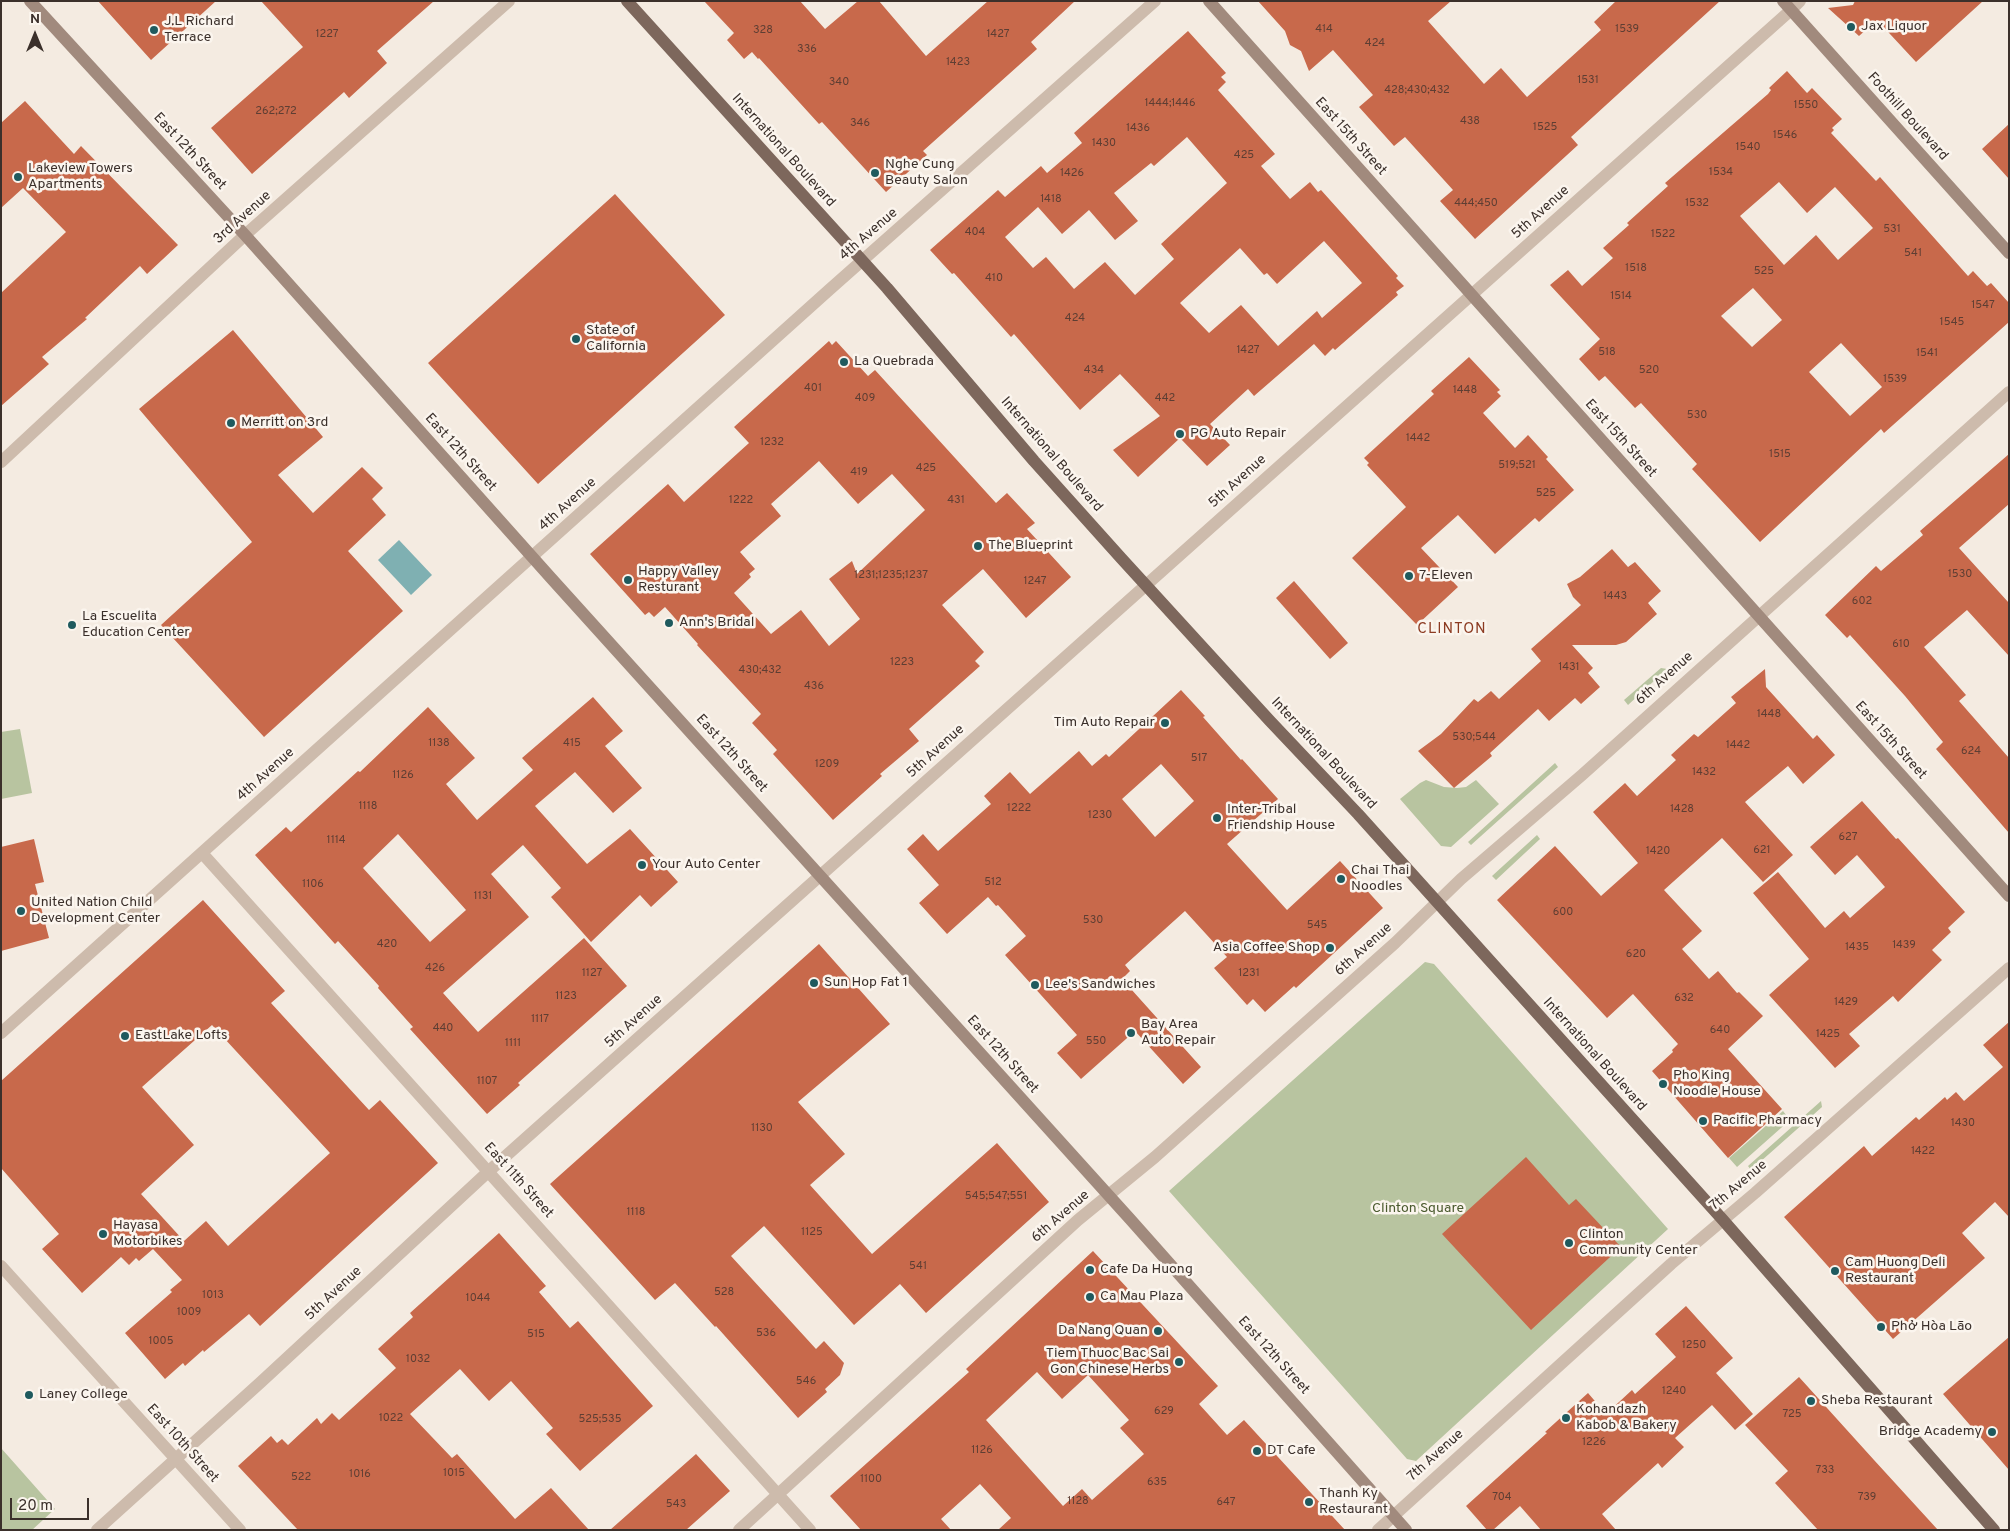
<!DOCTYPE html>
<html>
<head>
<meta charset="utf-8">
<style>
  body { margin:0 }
  #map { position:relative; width:2010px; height:1531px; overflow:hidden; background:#f4ebe1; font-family:Overpass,sans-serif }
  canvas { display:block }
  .frame { position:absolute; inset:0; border:2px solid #3b302b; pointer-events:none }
  .north { position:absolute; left:10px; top:10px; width:50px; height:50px; -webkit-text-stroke:4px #fbf5ee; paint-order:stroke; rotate:0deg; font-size:14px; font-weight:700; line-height:20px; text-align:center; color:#3b302b }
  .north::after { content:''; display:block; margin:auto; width:18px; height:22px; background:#3b302b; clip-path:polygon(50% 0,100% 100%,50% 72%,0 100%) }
  .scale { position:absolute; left:10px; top:1498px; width:79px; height:22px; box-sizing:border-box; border:2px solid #3b302b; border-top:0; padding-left:6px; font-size:15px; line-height:18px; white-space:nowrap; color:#3b302b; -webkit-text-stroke:4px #fbf5ee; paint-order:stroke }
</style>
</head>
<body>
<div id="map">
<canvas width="2010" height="1531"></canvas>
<div class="frame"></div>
<div class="north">N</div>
<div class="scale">20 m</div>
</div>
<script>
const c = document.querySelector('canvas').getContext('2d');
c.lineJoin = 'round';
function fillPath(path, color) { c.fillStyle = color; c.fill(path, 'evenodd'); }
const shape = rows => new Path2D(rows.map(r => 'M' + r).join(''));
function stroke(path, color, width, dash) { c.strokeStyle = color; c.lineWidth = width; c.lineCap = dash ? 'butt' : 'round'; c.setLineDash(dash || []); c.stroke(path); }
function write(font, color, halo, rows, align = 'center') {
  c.font = font + ' Overpass,sans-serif'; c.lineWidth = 5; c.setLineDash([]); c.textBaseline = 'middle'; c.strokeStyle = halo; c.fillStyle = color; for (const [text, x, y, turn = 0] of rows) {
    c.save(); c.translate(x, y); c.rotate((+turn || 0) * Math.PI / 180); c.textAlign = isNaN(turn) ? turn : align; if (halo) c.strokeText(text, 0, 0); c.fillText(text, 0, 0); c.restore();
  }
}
fillPath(shape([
  [1661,668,1667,669,1628,705,1624,700],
  [20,729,32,793,1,799,1,732],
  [1555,763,1558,767,1471,845,1468,842],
  [1426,780,1444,787,1457,788,1466,787,1476,780,1499,804,1451,847,1441,846,1400,799,1420,783],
  [1537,835,1540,839,1496,880,1492,876],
  [1425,962,1434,964,1668,1229,1416,1461,1407,1459,1169,1191],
  [1821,1101,1822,1107,1751,1170,1748,1166],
  [1783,1111,1790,1120,1737,1167,1729,1158],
  [1,1448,55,1509,32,1530,1,1530]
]), '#b8c4a0');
fillPath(shape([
  [399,540,432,575,411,595,378,560]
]), '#7fb0b2');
fillPath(shape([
  [98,1,216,1,151,60],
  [261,1,434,1,377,51,387,63,349,98,344,92,252,174,211,128,303,47],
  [704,1,800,1,825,29,858,1,879,1,926,56,988,1,1075,1,1031,42,1037,49,923,151,927,155,886,192,822,122,819,124,759,58,758,59,752,52,744,59,727,40,734,33],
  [1258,1,1451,1,1428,21,1484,84,1501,68,1527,97,1601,30,1594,22,1616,1,1720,1,1571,137,1578,145,1475,239,1440,201,1453,190,1405,137,1394,146,1359,107,1373,95,1333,50,1309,71,1301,51,1290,45,1285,31],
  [1855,1,1983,1,1916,62,1877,20,1859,36,1828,8,1853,5],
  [1188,31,1226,73,1221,77,1226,82,1218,90,1275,154,1261,166,1290,199,1310,182,1318,192,1321,190,1398,276,1396,278,1404,286,1396,292,1398,295,1335,350,1333,348,1325,356,1314,344,1254,396,1248,389,1210,424,1230,445,1207,466,1180,438,1138,477,1113,450,1160,416,1120,374,1080,410,1014,334,1011,337,954,273,952,274,930,250,998,190,1005,197,1041,166,1047,173,1082,143,1074,133],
  [1187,137,1227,183,1161,244,1174,259,1135,295,1105,262,1074,289,1046,257,1033,268,1005,237,1038,207,1062,234,1089,210,1115,240,1138,221,1114,193,1151,163,1154,166],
  [1324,241,1362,283,1322,318,1317,311,1278,346,1241,305,1209,333,1180,303,1240,248,1264,275,1267,273,1277,284],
  [1787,71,1807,93,1812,88,1842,119,1832,128,1834,130,1831,133,1876,181,1880,177,1968,276,1973,271,1987,286,1991,283,2009,303,2009,322,1884,433,1881,429,1760,542,1692,469,1697,464,1641,403,1635,408,1605,376,1599,381,1579,359,1600,339,1550,285,1568,270,1582,286,1613,258,1603,248,1629,225,1627,223,1668,186,1665,183,1768,94,1771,90,1769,88],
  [1779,182,1807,213,1835,187,1873,228,1838,260,1816,235,1784,265,1740,216],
  [1753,288,1782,320,1752,347,1721,316],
  [1841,343,1882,387,1850,416,1809,372],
  [25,101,74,154,81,146,178,245,147,274,140,266,85,318,87,319,42,357,49,364,1,406,1,293,66,232,23,188,1,208,1,123],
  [2009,124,2009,179,1982,149],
  [615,194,725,315,538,484,428,363],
  [233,330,323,437,278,475,313,513,362,467,383,488,372,499,386,515,348,551,403,611,264,737,161,625,252,542,139,409],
  [829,341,832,345,836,341,868,376,875,370,996,503,1007,493,1035,523,1027,529,1071,577,1026,618,983,569,942,605,984,652,975,661,980,666,909,729,919,741,880,774,882,776,833,820,773,754,777,750,752,723,761,714,697,645,698,644,665,607,654,617,649,612,645,615,590,554,668,484,684,502,749,443,734,427],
  [819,461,858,504,892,474,925,510,857,574,852,561,829,579,860,619,829,646,801,610,771,634,734,593,751,577,749,574,755,569,740,552,781,516,771,504],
  [1469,357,1500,390,1497,392,1501,396,1483,413,1515,448,1528,435,1548,457,1546,459,1574,490,1539,522,1535,518,1495,554,1458,515,1421,548,1458,587,1417,625,1352,558,1406,507,1367,465,1369,463,1364,458,1434,394,1431,391],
  [2009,454,2009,504,1959,548,2009,603,2009,656,1967,610,1924,647,1966,695,1959,701,2009,758,2009,833,1936,749,1943,742,1905,696,1850,635,1847,638,1825,615,1876,566,1881,571,1923,535,1920,531],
  [1612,549,1628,567,1635,562,1661,591,1648,603,1657,614,1626,642,1616,645,1572,645,1593,668,1588,673,1600,687,1581,704,1575,698,1549,721,1538,709,1490,753,1492,756,1454,788,1418,751,1441,734,1474,699,1478,702,1491,691,1499,699,1541,661,1531,649,1581,605,1573,597,1567,584,1580,577],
  [1294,581,1348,643,1330,659,1276,598],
  [1765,669,1766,687,1813,739,1817,735,1835,755,1803,784,1788,766,1745,802,1793,855,1763,882,1722,838,1664,890,1702,931,1682,949,1709,979,1718,971,1737,993,1739,992,1763,1016,1728,1049,1782,1109,1728,1158,1652,1071,1673,1052,1672,1050,1678,1044,1633,994,1607,1018,1497,900,1555,846,1601,896,1638,863,1593,812,1625,783,1637,796,1676,760,1671,755,1694,734,1698,737,1736,703,1731,697],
  [1181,690,1205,716,1203,717,1241,760,1242,759,1278,799,1227,844,1287,910,1340,861,1383,908,1296,988,1294,986,1265,1012,1253,999,1247,1005,1214,968,1227,957,1185,911,1125,965,1130,971,1122,979,1201,1067,1183,1084,1135,1031,1081,1079,1057,1053,1077,1035,1005,955,1026,936,998,905,996,906,988,897,947,934,919,903,939,885,907,849,923,834,938,851,991,804,984,796,1010,772,1030,794,1079,751,1092,766,1106,754,1109,757],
  [1161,764,1194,801,1155,837,1122,799],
  [593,697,623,731,605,746,642,788,613,813,575,772,535,806,587,864,630,829,678,882,651,907,640,895,591,942,551,897,561,888,523,845,491,874,529,917,443,993,478,1032,584,938,627,986,518,1083,520,1085,487,1114,410,1029,413,1027,378,988,379,986,338,941,335,944,255,855,286,827,291,832,358,771,360,772,428,707,475,758,446,784,477,820,533,770,522,758],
  [398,834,466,910,430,942,363,868],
  [1862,801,1896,839,1898,838,1965,912,1948,928,1951,932,1932,950,1942,960,1898,1002,1893,996,1849,1034,1860,1046,1835,1068,1769,995,1809,959,1753,893,1778,872,1825,928,1844,911,1850,918,1885,887,1857,855,1835,875,1810,847],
  [34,839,44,882,35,884,49,938,1,951,1,847],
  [203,900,285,991,271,1003,369,1110,380,1100,438,1163,260,1326,249,1314,204,1352,203,1350,185,1366,183,1363,165,1379,125,1333,172,1292,170,1290,182,1280,153,1249,139,1261,136,1258,129,1265,121,1257,82,1293,42,1249,59,1234,1,1168,1,1081],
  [212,1025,330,1153,228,1246,206,1221,184,1241,141,1194,194,1145,142,1087],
  [819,944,890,1024,798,1102,845,1154,810,1185,872,1254,997,1143,1049,1202,926,1313,900,1284,854,1325,764,1226,731,1256,816,1349,824,1341,844,1363,840,1375,825,1389,827,1392,798,1418,716,1326,715,1327,675,1283,655,1300,550,1184],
  [2009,1022,2009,1217,1995,1202,1962,1233,1985,1258,1893,1339,1784,1217,1864,1146,1872,1156,1916,1117,1919,1120,1945,1097,1947,1100,1956,1092,1964,1101,2003,1067,1983,1045],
  [1526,1157,1569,1205,1576,1199,1621,1247,1531,1330,1442,1234],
  [499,1233,546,1286,539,1292,570,1328,578,1321,653,1406,580,1471,546,1434,553,1428,511,1381,489,1401,460,1369,410,1414,452,1458,457,1454,515,1519,551,1488,589,1530,298,1530,238,1466,271,1436,277,1443,282,1439,288,1445,317,1418,321,1424,332,1413,339,1420,396,1368,378,1349,413,1317,410,1313],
  [1093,1251,1218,1386,1199,1404,1227,1435,1244,1420,1345,1530,998,1530,1011,1518,980,1484,941,1519,951,1530,861,1530,830,1496,969,1372,966,1369],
  [1037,1372,1062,1399,1088,1375,1129,1420,1120,1428,1144,1454,1092,1500,1082,1489,1063,1506,986,1420],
  [1686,1306,1733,1358,1716,1373,1753,1414,1735,1430,1712,1405,1675,1438,1684,1447,1662,1468,1658,1463,1602,1514,1616,1530,1541,1530,1520,1506,1493,1530,1487,1530,1466,1506,1547,1433,1545,1432,1588,1393,1606,1414,1632,1390,1635,1394,1676,1357,1655,1334],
  [2009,1337,2009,1470,1943,1394],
  [1799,1377,1874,1460,1938,1530,1818,1530,1775,1483,1788,1471,1745,1425],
  [696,1454,730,1491,686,1530,610,1530]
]), '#c8694b');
stroke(shape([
  [1791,10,1800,1],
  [1,462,245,235,509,1],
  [202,853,810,1530],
  [1,1033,829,290,1155,1],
  [1,1266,240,1530],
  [739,1530,1078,1220,1155,1157,1395,943,1461,879,1582,775,2009,392],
  [1378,1530,1671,1264,1755,1193,2009,968]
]), '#cdbbac', 12);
stroke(shape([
  [97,1530,261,1382,489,1171,1791,10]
]), '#cdbbac', 12);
stroke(shape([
  [30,1,245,235,551,578,1130,1219,1406,1530],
  [1209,1,2009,896],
  [1783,1,2009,253]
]), '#a18a7d', 12);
stroke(shape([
  [627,1,887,288,1034,461,1121,558,1270,721,1358,814,1723,1220,1994,1530]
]), '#7d675c', 12);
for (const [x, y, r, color] of [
  [1851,27,5,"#1f5a5e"],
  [154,30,5,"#1f5a5e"],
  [875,173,5,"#1f5a5e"],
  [18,177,5,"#1f5a5e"],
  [576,339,5,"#1f5a5e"],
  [844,362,5,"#1f5a5e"],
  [231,423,5,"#1f5a5e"],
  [1180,434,5,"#1f5a5e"],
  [978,546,5,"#1f5a5e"],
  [1409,576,5,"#1f5a5e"],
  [628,580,5,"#1f5a5e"],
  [669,623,5,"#1f5a5e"],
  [72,625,5,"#1f5a5e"],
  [1165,723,5,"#1f5a5e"],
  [1217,818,5,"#1f5a5e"],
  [642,865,5,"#1f5a5e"],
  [1341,879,5,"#1f5a5e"],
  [21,911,5,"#1f5a5e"],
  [1330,948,5,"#1f5a5e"],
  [814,983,5,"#1f5a5e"],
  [1035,985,5,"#1f5a5e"],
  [1131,1033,5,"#1f5a5e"],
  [125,1036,5,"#1f5a5e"],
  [1663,1084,5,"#1f5a5e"],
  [1703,1121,5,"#1f5a5e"],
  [103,1234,5,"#1f5a5e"],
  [1569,1243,5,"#1f5a5e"],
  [1090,1270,5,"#1f5a5e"],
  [1835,1271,5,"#1f5a5e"],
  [1090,1297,5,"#1f5a5e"],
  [1881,1327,5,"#1f5a5e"],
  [1158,1331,5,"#1f5a5e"],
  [1179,1362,5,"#1f5a5e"],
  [29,1395,5,"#1f5a5e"],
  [1811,1401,5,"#1f5a5e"],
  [1566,1418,5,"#1f5a5e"],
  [1992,1432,5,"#1f5a5e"],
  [1257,1451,5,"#1f5a5e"],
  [1309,1502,5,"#1f5a5e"]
]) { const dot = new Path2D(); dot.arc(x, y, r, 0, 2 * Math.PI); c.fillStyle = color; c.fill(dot); stroke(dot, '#fbf5ee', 2); }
write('11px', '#5e3e33', null, [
  ["414",1324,30],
  ["1539",1627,30],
  ["328",763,31],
  ["1227",327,35],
  ["1427",998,35],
  ["424",1375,44],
  ["336",807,50],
  ["1423",958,63],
  ["1531",1588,81],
  ["340",839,83],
  ["428;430;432",1417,91],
  ["1444;1446",1170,104],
  ["1550",1806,106],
  ["262;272",276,112],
  ["438",1470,122],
  ["346",860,124],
  ["1525",1545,128],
  ["1436",1138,129],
  ["1546",1785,136],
  ["1430",1104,144],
  ["1540",1748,148],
  ["425",1244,156],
  ["1534",1721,173],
  ["1426",1072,174],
  ["1418",1051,200],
  ["444;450",1476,204],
  ["1532",1697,204],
  ["531",1892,230],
  ["404",975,233],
  ["1522",1663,235],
  ["541",1913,254],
  ["1518",1636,269],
  ["525",1764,272],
  ["410",994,279],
  ["1514",1621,297],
  ["1547",1983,306],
  ["424",1075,319],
  ["1545",1952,323],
  ["1427",1248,351],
  ["518",1607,353],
  ["1541",1927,354],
  ["434",1094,371],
  ["520",1649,371],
  ["1539",1895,380],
  ["401",813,389],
  ["1448",1465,391],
  ["409",865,399],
  ["442",1165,399],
  ["530",1697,416],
  ["1442",1418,439],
  ["1232",772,443],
  ["1515",1780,455],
  ["519;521",1517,466],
  ["425",926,469],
  ["419",859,473],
  ["525",1546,494],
  ["1222",741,501],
  ["431",956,501],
  ["1530",1960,575],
  ["1231;1235;1237",891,576],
  ["1247",1035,582],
  ["1443",1615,597],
  ["602",1862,602],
  ["610",1901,645],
  ["1223",902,663],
  ["1431",1569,668],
  ["430;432",760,671],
  ["436",814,687],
  ["1448",1769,715],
  ["530;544",1474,738],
  ["1138",439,744],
  ["415",572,744],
  ["1442",1738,746],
  ["624",1971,752],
  ["517",1199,759],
  ["1209",827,765],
  ["1432",1704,773],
  ["1126",403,776],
  ["1118",368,807],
  ["1222",1019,809],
  ["1428",1682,810],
  ["1230",1100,816],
  ["627",1848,838],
  ["1114",336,841],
  ["621",1762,851],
  ["1420",1658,852],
  ["512",993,883],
  ["1106",313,885],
  ["1131",483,897],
  ["600",1563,913],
  ["530",1093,921],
  ["545",1317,926],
  ["420",387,945],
  ["1439",1904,946],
  ["1435",1857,948],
  ["620",1636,955],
  ["426",435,969],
  ["1127",592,974],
  ["1231",1249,974],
  ["1123",566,997],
  ["632",1684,999],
  ["1429",1846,1003],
  ["1117",540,1020],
  ["440",443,1029],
  ["640",1720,1031],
  ["1425",1828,1035],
  ["550",1096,1042],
  ["1111",513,1044],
  ["1107",487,1082],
  ["1430",1963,1124],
  ["1130",762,1129],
  ["1422",1923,1152],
  ["545;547;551",996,1197],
  ["1118",636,1213],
  ["1125",812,1233],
  ["541",918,1267],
  ["528",724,1293],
  ["1013",213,1296],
  ["1044",478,1299],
  ["1009",189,1313],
  ["536",766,1334],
  ["515",536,1335],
  ["1005",161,1342],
  ["1250",1694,1346],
  ["1032",418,1360],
  ["546",806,1382],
  ["1240",1674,1392],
  ["629",1164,1412],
  ["725",1792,1415],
  ["1022",391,1419],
  ["525;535",600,1420],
  ["1226",1594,1443],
  ["1126",982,1451],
  ["733",1825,1471],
  ["1015",454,1474],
  ["1016",360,1475],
  ["522",301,1478],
  ["1100",871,1480],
  ["635",1157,1483],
  ["704",1502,1498],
  ["739",1867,1498],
  ["1128",1078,1502],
  ["647",1226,1503],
  ["543",676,1505]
]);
write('14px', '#3b302b', '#fbf5ee', [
  ["J.L Richard",164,22],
  ["Terrace",164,38],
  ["Jax Liquor",1861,27],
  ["Nghe Cung",885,165],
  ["Beauty Salon",885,181],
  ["Lakeview Towers",28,169],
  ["Apartments",28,185],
  ["State of",586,331],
  ["California",586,347],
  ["La Quebrada",854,362],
  ["Merritt on 3rd",241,423],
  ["PG Auto Repair",1190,434],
  ["The Blueprint",988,546],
  ["Happy Valley",638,572],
  ["Resturant",638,588],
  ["7-Eleven",1419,576],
  ["La Escuelita",82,617],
  ["Education Center",82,633],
  ["Ann's Bridal",679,623],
  ["Tim Auto Repair",1155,723,"right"],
  ["Inter-Tribal",1227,810],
  ["Friendship House",1227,826],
  ["Your Auto Center",652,865],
  ["Chai Thai",1351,871],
  ["Noodles",1351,887],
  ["United Nation Child",31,903],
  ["Development Center",31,919],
  ["Asia Coffee Shop",1320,948,"right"],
  ["Sun Hop Fat 1",824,983],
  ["Lee's Sandwiches",1045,985],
  ["Bay Area",1141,1025],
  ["Auto Repair",1141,1041],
  ["EastLake Lofts",135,1036],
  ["Pho King",1673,1076],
  ["Noodle House",1673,1092],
  ["Pacific Pharmacy",1713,1121],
  ["Hayasa",113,1226],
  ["Motorbikes",113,1242],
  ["Clinton",1579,1235],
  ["Community Center",1579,1251],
  ["Cam Huong Deli",1845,1263],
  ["Restaurant",1845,1279],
  ["Cafe Da Huong",1100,1270],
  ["Ca Mau Plaza",1100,1297],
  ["Phở Hòa Lāo",1891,1327],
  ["Da Nang Quan",1148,1331,"right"],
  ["Tiem Thuoc Bac Sai",1169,1354,"right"],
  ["Gon Chinese Herbs",1169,1370,"right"],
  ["Laney College",39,1395],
  ["Sheba Restaurant",1821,1401],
  ["Kohandazh",1576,1410],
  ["Kabob & Bakery",1576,1426],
  ["Bridge Academy",1982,1432,"right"],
  ["DT Cafe",1267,1451],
  ["Thanh Ky",1319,1494],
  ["Restaurant",1319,1510]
], 'left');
write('14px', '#3b302b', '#fbf5ee', [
  ["Foothill Boulevard",1907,117,48],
  ["East 15th Street",1350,137,48],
  ["International Boulevard",783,151,48],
  ["East 12th Street",189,152,47],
  ["5th Avenue",1541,213,-42],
  ["3rd Avenue",243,218,-42],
  ["4th Avenue",869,235,-41],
  ["East 15th Street",1620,439,48],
  ["East 12th Street",460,453,48],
  ["International Boulevard",1051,455,49],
  ["5th Avenue",1238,482,-42],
  ["4th Avenue",568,505,-42],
  ["6th Avenue",1665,679,-42],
  ["East 15th Street",1890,741,48],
  ["5th Avenue",936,752,-42],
  ["East 12th Street",731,754,48],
  ["International Boulevard",1323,754,47],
  ["4th Avenue",266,775,-42],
  ["6th Avenue",1364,950,-42],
  ["5th Avenue",634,1022,-42],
  ["East 12th Street",1002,1055,48],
  ["International Boulevard",1594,1055,48],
  ["East 11th Street",518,1181,48],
  ["7th Avenue",1739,1186,-40],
  ["6th Avenue",1061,1217,-41],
  ["5th Avenue",334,1294,-43],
  ["East 12th Street",1273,1356,48],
  ["East 10th Street",182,1444,48],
  ["7th Avenue",1436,1456,-42]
]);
write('14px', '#4a5a2e', '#fbf5ee', [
  ["Clinton Square",1418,1209]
]);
c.letterSpacing = '1px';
write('15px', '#8c3b22', '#fbf5ee', [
  ["CLINTON",1452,630]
]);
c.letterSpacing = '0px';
</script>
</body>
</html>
